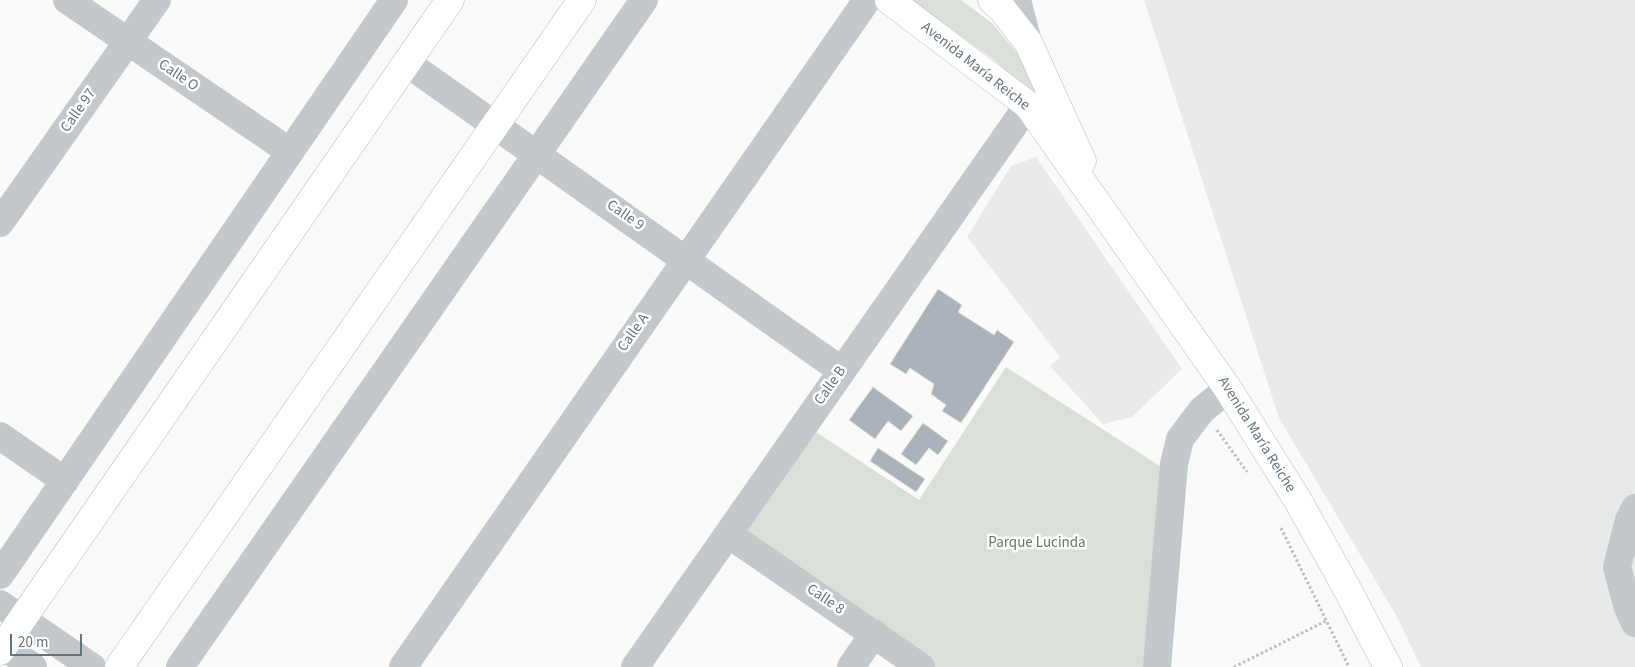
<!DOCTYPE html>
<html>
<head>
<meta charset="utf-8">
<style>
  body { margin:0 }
  #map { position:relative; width:1635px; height:667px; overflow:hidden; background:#fafaf8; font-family:"Source Sans 3",sans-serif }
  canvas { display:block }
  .scale { position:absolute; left:10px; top:634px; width:72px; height:22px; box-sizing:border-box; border:2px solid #657683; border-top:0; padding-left:6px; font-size:15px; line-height:18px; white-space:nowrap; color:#657683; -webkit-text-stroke:4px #fff; paint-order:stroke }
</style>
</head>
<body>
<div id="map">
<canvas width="1635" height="667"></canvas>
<div class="scale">20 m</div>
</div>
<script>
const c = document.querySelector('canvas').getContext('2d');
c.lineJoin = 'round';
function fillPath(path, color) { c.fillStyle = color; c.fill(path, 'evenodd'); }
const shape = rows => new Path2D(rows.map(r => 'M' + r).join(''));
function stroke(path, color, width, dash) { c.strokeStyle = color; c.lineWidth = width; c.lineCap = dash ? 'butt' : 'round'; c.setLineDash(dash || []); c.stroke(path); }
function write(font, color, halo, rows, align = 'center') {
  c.font = font + ' "Source Sans 3",sans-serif'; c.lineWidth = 5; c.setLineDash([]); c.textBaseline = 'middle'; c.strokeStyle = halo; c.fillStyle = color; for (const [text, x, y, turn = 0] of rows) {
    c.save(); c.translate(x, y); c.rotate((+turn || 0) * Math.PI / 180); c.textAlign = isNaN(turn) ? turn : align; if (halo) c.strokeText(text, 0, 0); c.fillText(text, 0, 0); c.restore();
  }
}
fillPath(shape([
  [1144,0,1635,0,1635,667,1421,667,1396,615,1279,418],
  [1036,157,1182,369,1132,417,1103,424,1050,366,1060,357,967,237,1011,166]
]), '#e8e9e9');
fillPath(shape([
  [911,0,961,0,992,23,1025,62,1038,88,1037,98,993,59],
  [1006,367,1166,470,1148,667,932,667,743,534,816,432,919,500]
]), '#dadfd7');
const building = shape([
  [938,289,962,305,958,312,994,335,997,330,1014,342,961,423,942,411,946,405,931,394,934,384,910,368,906,374,890,364,938,289],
  [873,387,913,416,901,431,888,421,875,439,849,420,873,387],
  [923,423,948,441,938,455,929,448,916,465,901,454,923,423],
  [878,448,925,479,916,492,870,461,878,448]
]);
fillPath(building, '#aab3b9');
stroke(building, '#dcdcda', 1);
const major = shape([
  [889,0,1028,105,1228,389,1297,499,1345,585,1388,667],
  [992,0,1002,9,1028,42,1082,161],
  [0,651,450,0],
  [119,667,582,0]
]);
stroke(major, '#b5babe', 29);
stroke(shape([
  [1217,430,1247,472],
  [1281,528,1349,667],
  [1234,667,1326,621]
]), '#bbbfc2', 3, [2.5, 2.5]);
stroke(shape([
  [67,0,289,151],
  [1017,0,1028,42],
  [407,63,842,371],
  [0,223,157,0],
  [0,436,65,481],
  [1635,508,1629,520,1617,567,1628,608,1635,623],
  [728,534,921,667],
  [0,575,394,0],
  [0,604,92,667],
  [0,644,33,667],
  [180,667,644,0],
  [403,667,867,0],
  [635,667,1028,105],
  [851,667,874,633],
  [1157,667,1174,464,1180,439,1202,410,1228,389]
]), '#c3c8cc', 28);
stroke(major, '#fff', 28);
write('15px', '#657683', '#fff', [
  ["Avenida María Reiche",975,67,38],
  ["Calle O",178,76,34],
  ["Calle 97",79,111,-55],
  ["Calle 9",625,216,35],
  ["Calle A",634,333,-55],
  ["Calle B",831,386,-55],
  ["Avenida María Reiche",1256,435,58],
  ["Calle 8",825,600,34]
]);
write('15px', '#687a64', '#fff', [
  ["Parque Lucinda",1037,544]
]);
</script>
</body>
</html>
